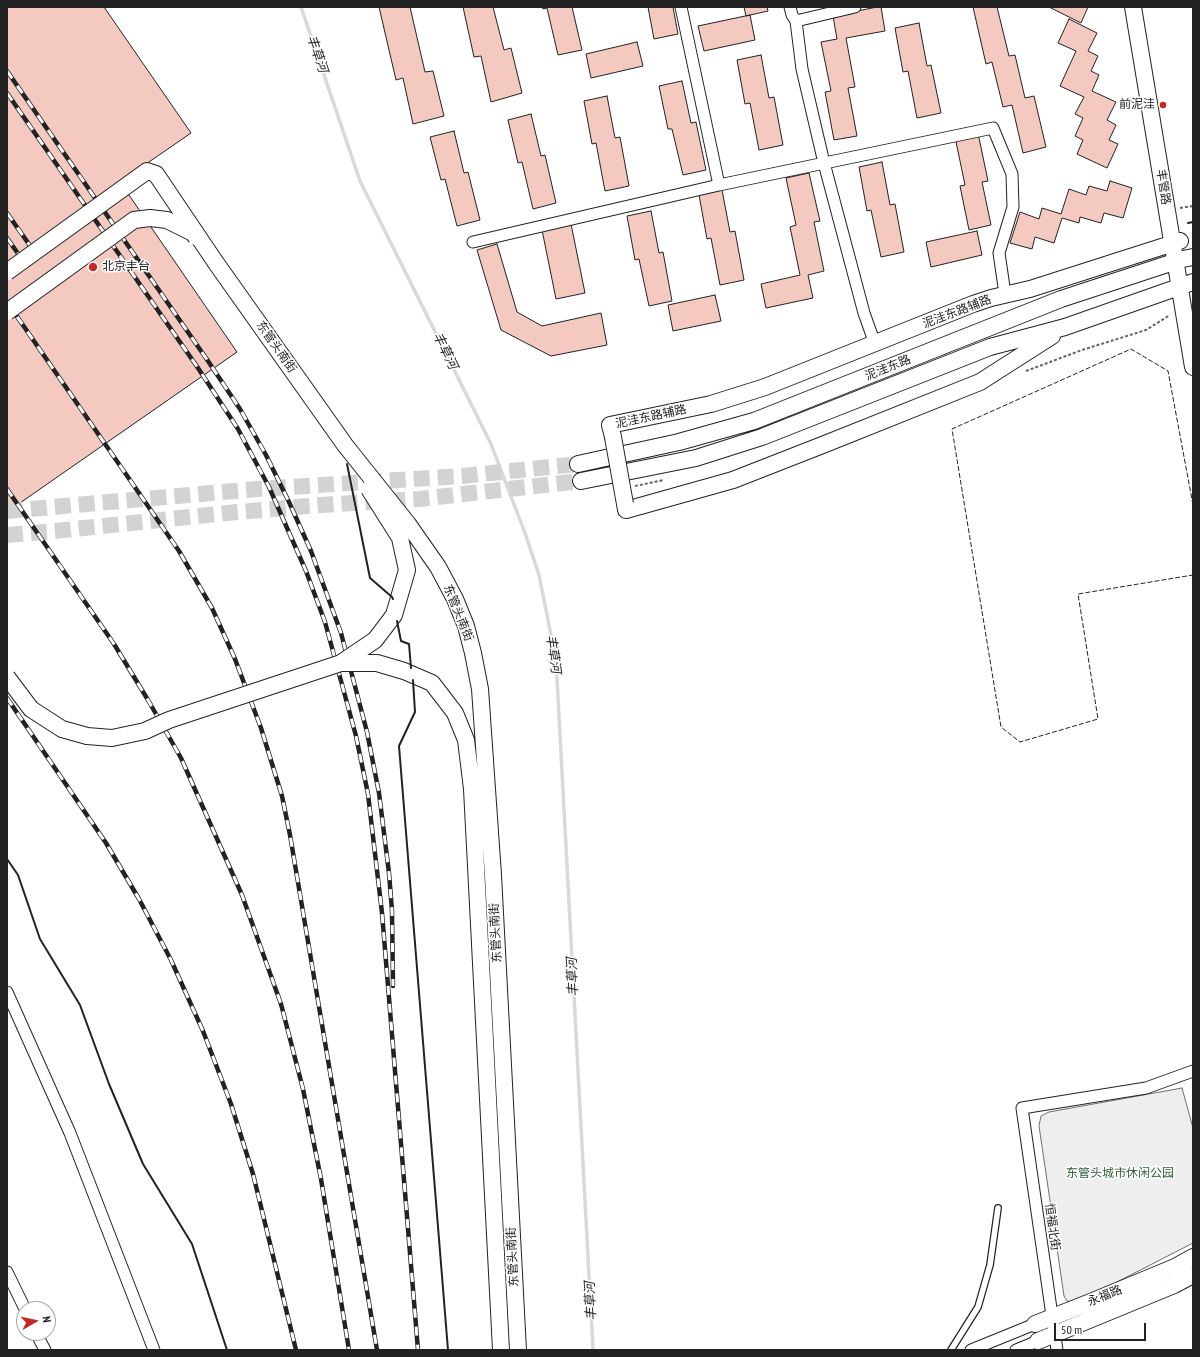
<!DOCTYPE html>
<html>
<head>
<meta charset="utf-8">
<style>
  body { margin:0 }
  #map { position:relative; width:1200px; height:1357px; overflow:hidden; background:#fff; font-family:"PT Sans Narrow",sans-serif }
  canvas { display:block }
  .frame { position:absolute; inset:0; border:8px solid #222; pointer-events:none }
  .north { position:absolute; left:16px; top:1301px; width:40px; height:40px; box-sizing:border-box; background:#fff; border:1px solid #a7a7a7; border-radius:50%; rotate:81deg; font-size:11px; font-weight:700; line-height:16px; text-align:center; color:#222 }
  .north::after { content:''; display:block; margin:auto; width:14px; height:18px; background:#c62828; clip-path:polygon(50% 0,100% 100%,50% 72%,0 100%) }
  .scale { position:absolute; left:1054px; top:1323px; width:92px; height:18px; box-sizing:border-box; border:2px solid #222; border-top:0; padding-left:5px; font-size:12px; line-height:14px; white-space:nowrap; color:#222; -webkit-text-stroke:3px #fff; paint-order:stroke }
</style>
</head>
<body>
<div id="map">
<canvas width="1200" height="1357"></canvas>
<div class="frame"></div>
<div class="north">N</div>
<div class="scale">50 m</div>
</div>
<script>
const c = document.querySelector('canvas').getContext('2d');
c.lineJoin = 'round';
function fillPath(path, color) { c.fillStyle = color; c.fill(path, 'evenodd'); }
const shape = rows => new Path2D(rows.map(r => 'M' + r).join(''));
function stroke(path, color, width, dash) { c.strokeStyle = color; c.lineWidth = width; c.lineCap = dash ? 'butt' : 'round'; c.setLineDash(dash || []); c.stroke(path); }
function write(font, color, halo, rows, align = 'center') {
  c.font = font + ' "PT Sans Narrow","Noto Sans SC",sans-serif'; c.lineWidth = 3; c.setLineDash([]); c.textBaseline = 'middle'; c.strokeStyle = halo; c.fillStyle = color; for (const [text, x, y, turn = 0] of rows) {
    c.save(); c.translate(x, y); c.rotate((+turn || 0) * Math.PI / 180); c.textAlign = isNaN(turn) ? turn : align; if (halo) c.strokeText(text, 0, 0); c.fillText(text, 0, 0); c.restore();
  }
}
const green = shape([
  [1182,1088,1193,1128,1193,1243,1076,1303,1067,1301,1064,1296,1039,1126,1041,1116,1049,1112,1182,1088]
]);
fillPath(green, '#eee');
stroke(green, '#6f6f6f', 1);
stroke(shape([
  [301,7,360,181,491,444,525,533,539,575,556,660,593,1350]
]), '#d9d9d9', 3.5);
const building = shape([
  [7,7,104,7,191,133,120,182,237,352,7,512,7,7],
  [379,7,410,7,425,72,433,71,444,116,413,124,403,78,396,80,379,7],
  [463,7,493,7,504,50,511,48,522,93,491,102,481,56,474,57,463,7],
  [542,7,572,7,582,50,558,55,547,8,543,9,542,7],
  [648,7,673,7,678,34,654,39,648,7],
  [744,7,767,7,768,11,746,16,744,7],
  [877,7,881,7,885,31,846,38,855,87,848,88,857,136,834,140,825,92,831,91,821,42,837,39,833,16,877,7],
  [973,7,997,7,1009,56,1015,55,1025,98,1034,96,1046,147,1023,153,1012,105,1003,107,992,62,986,64,973,7],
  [1049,7,1088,7,1081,23,1049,7],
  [750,15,755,40,704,51,698,26,750,15],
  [1069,19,1097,33,1088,51,1098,56,1091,71,1099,75,1092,91,1116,102,1107,120,1116,125,1109,140,1118,144,1107,168,1077,154,1083,140,1075,136,1083,118,1075,114,1084,97,1060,86,1076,51,1058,43,1069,19],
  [919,23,927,66,931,65,941,113,917,118,908,71,903,72,895,28,919,23],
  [637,42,643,66,591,78,586,54,637,42],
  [761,55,769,98,774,97,783,145,759,150,750,103,745,104,737,60,761,55],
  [682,81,691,123,696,122,706,170,683,175,672,129,668,129,659,86,682,81],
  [607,96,615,138,620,137,629,186,605,191,596,143,592,144,584,101,607,96],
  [531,114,541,156,545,155,556,203,533,209,522,162,518,163,508,120,531,114],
  [454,131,464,173,468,172,480,220,457,226,445,179,441,180,430,137,454,131],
  [978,133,988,181,982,182,991,225,969,230,960,186,965,185,955,137,978,133],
  [882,162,890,205,895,204,904,252,881,257,871,210,867,211,859,167,882,162],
  [809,173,820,221,814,222,824,271,808,275,813,298,766,308,761,284,800,275,790,227,796,225,786,178,809,173],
  [1110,181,1132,188,1123,218,1104,213,1101,223,1080,217,1079,223,1062,218,1054,243,1035,237,1032,249,1010,243,1020,212,1039,219,1042,208,1061,214,1069,189,1086,195,1089,186,1107,191,1110,181],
  [722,190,730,232,735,231,744,280,720,285,711,238,707,239,699,195,722,190],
  [651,211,659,253,663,252,672,301,649,306,639,259,635,260,627,216,651,211],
  [571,224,585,293,556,299,542,230,571,224],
  [977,231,982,255,931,267,926,242,977,231],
  [497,244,517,312,542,326,601,313,607,345,551,356,501,330,477,250,497,244],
  [715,295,721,321,673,331,668,305,715,295]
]);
fillPath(building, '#f3c9c0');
stroke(building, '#222', 1);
stroke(shape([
  [7,511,257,489,462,476,578,464],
  [7,535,55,531,227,513,320,505,419,499,581,481]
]), '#d3d3d3', 16, [16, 8]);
const lane = shape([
  [951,1350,978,1307,990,1265,998,1208]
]);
const street = shape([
  [681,7,719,185],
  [790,7,792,15,796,21,802,69,824,163,864,313,875,344],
  [796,21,855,7],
  [473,242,719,185,993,128,1012,174,1013,207,999,253,1004,287],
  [7,992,70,1133,154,1350],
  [7,1272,25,1309],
  [36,1333,45,1350],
  [971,1350,1035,1324],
  [1016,1350,1038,1341],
  [1057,1350,1022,1108,1146,1088,1193,1071]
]);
const secondary = shape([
  [1133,7,1193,367],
  [613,437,610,425,711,404,765,387,973,304,991,298,1030,289,1180,241],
  [578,464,679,442,754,421,1061,299,1183,259,1193,257],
  [581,481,696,458,762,437,990,347,1065,327,1193,282],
  [625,504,626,510,733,480,825,444,980,382,1052,336],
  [1035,1324,1093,1301,1175,1267,1193,1257],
  [1038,1341,1174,1285,1193,1275]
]);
stroke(lane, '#222', 8);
stroke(street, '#222', 13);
stroke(secondary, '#222', 18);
stroke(shape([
  [1180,208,1193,206],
  [1026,371,1082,350,1146,330,1170,315],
  [635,486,664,480]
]), '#646464', 2, [3, 2]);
stroke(lane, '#fff', 5.5);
stroke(street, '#fff', 11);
stroke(secondary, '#fff', 16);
const rail = shape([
  [7,71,208,361,240,409,266,455,289,502,311,551,341,633,367,732,379,793,389,873,392,911,393,986],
  [7,93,198,368,238,429,269,487,306,571,325,622,356,736,368,794,382,913,418,1350],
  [7,213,31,247],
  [7,238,19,255],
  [7,302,179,551,212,608,235,659,261,728,282,796,290,835,377,1350],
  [7,489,114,644,148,700,181,758,242,895,281,1004,303,1089,321,1179,349,1350],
  [7,698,106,843,139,899,171,960,203,1031,231,1104,253,1174,296,1350]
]);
stroke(rail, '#222', 4.5);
stroke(rail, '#fff', 3, [9]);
const secondaryBridge = shape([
  [7,272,147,171,156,174,216,263,345,445,408,524,438,567,455,599,466,626,473,653,480,689,493,875,518,1350],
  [7,312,134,220,150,218,167,220,193,233,196,237],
  [613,437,625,504],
  [341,663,377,663,404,671,432,683,455,713,466,740,472,789,501,1350],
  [7,677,31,709,62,729,87,736,112,738,145,731,169,720,341,663,375,640,394,615,407,570,400,538,369,489]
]);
stroke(secondaryBridge, '#222', 18, []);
stroke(secondaryBridge, '#fff', 16);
stroke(shape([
  [1193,505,1168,371,1131,349,952,429,1001,727,1020,742,1098,719,1078,594,1193,575]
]), '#222', 1, [5, 2]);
stroke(shape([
  [1188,223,1193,222],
  [347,464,370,578,392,597,393,599],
  [397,621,401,641,409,644,411,668],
  [413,680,415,712,399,746,448,1350],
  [7,859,18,875,40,939,80,1005,109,1084,143,1164,192,1244,227,1350]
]), '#222', 2);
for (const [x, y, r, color] of [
  [1163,105,4,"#c62828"],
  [93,267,5,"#c62828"]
]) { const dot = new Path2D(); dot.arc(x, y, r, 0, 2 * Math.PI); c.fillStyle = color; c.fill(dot); stroke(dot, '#fff', 1.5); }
write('12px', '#222', '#fff', [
  ["前泥洼",1155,105],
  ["北京丰台",102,267,"left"]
], 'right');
write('12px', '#222', '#fff', [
  ["丰管路",1163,187,81],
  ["泥洼东路辅路",957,312,-21],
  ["东管头南街",276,347,55],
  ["泥洼东路",888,368,-22],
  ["泥洼东路辅路",651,417,-12],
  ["东管头南街",458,613,68],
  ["东管头南街",496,933,-93],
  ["恒福北街",1052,1227,82],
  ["东管头南街",513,1257,-93],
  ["永福路",1105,1296,-22]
]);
write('12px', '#2f5e38', '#fff', [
  ["东管头城市休闲公园",1120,1174]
]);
write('italic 13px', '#222', '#fff', [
  ["丰草河",317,54,71],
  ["丰草河",445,351,64],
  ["丰草河",553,654,82],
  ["丰草河",573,977,-93],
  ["丰草河",591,1301,-93]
]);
</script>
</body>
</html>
